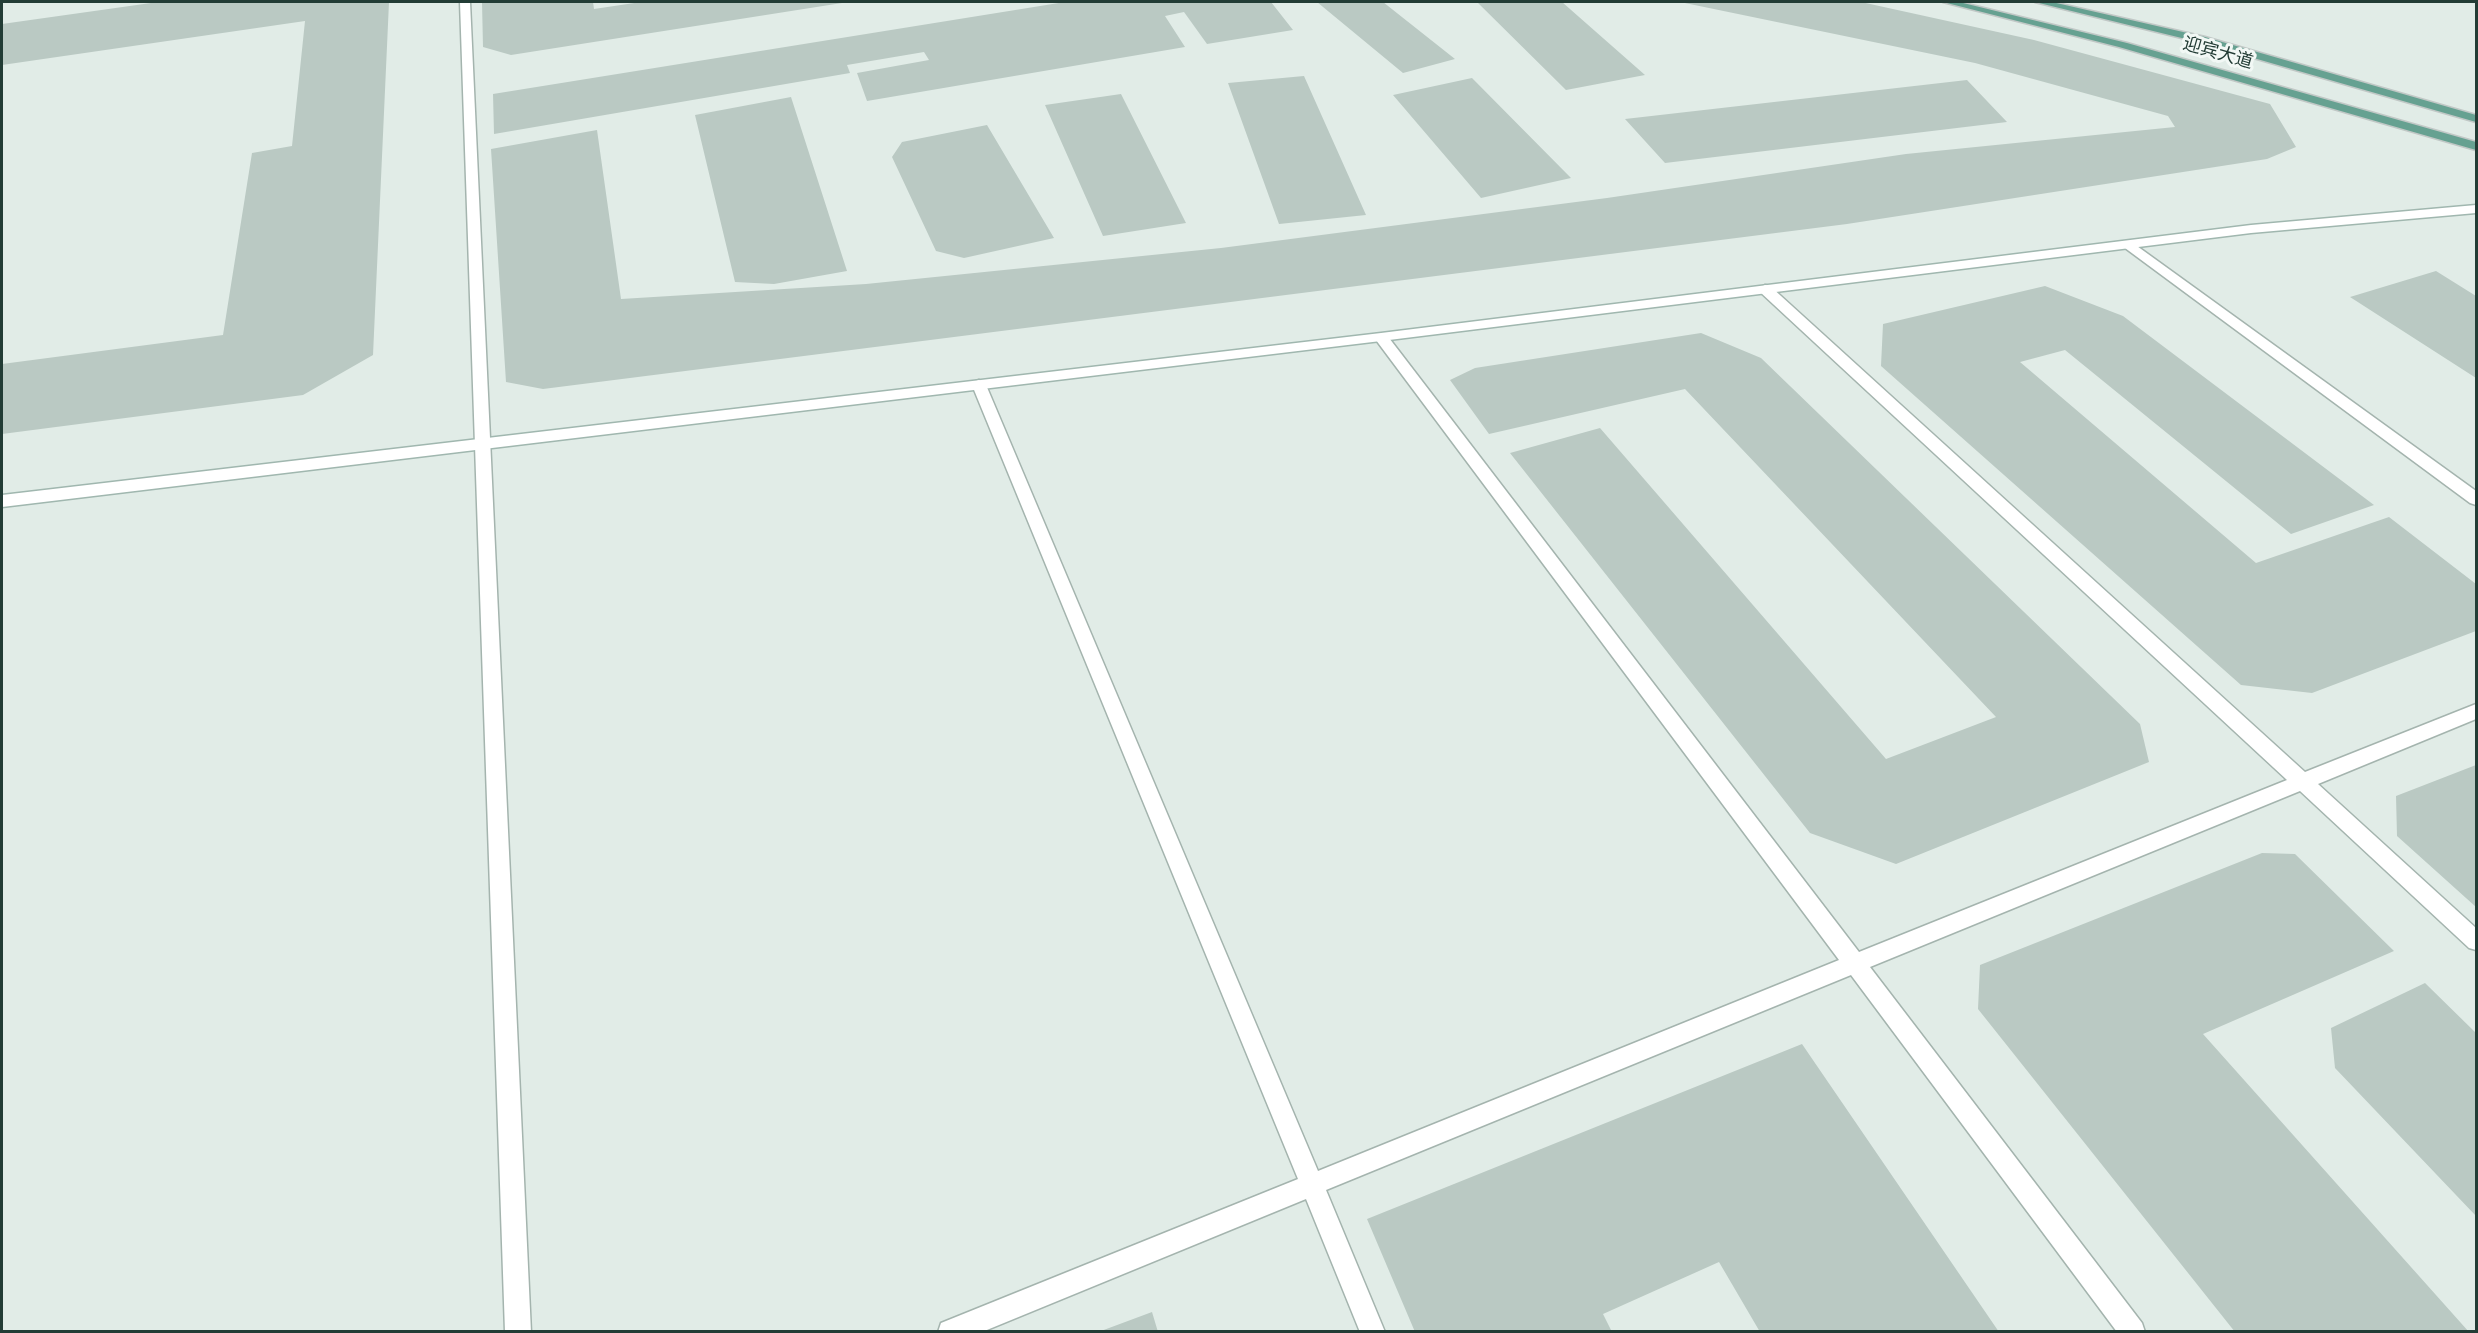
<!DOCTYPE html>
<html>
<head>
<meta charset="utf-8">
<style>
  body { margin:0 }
  #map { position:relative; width:2478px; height:1333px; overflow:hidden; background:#e1ece7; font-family:Mulish,sans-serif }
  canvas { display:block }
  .frame { position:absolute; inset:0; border:3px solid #223c35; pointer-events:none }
</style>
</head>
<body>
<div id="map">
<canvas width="2478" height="1333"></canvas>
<div class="frame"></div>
</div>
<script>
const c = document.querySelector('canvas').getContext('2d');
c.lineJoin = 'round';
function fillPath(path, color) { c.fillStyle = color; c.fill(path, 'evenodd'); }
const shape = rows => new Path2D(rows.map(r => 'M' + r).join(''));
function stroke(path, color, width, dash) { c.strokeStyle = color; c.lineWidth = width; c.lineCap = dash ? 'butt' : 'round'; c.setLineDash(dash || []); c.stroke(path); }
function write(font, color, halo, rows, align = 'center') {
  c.font = font + ' Mulish,"Noto Sans SC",sans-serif'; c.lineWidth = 6; c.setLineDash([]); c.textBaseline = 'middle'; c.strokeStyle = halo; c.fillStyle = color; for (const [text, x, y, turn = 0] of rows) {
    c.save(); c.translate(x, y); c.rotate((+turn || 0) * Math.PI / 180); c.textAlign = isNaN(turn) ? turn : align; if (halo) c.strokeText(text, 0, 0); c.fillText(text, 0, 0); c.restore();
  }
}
fillPath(shape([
  [158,2,389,2,373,355,303,395,2,434,2,364,223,335,252,153,292,146,305,21,2,65,2,24],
  [482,2,593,2,594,9,641,2,842,3,511,55,483,47],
  [1065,2,1271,2,1293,30,1207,44,1184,12,1165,16,1185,47,867,101,857,73,929,60,924,52,847,65,850,73,494,134,493,94],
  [1317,2,1383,2,1455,59,1403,73],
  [1477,2,1562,2,1645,75,1566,90],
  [1680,2,1861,2,2034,40,2270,104,2296,147,2267,159,1847,224,543,389,506,382,491,149,597,130,621,299,866,284,1221,248,1607,198,1906,154,2175,127,2168,116,1975,63],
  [1304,76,1366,215,1279,224,1228,83],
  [1472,78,1571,178,1481,198,1393,95],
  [1967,80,2007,122,1665,163,1625,119],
  [1121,94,1186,223,1103,236,1045,105],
  [791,97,847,271,774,284,735,282,695,115],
  [987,125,1054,238,964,258,936,251,892,157,902,142],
  [2436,271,2476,296,2476,378,2350,297],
  [2045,286,2123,316,2374,505,2291,534,2065,350,2020,362,2256,563,2389,517,2476,584,2476,631,2312,693,2241,685,1881,366,1883,324],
  [1701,333,1761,358,2140,724,2149,762,1896,864,1810,833,1510,453,1600,428,1886,759,1996,717,1685,389,1489,434,1450,380,1475,368],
  [2476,765,2476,907,2397,836,2396,796],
  [2262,853,2295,854,2394,951,2203,1034,2469,1332,2235,1332,1978,1009,1980,965],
  [2425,983,2476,1033,2476,1216,2335,1068,2331,1028],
  [1802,1044,1999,1332,1760,1332,1719,1262,1603,1314,1612,1332,1415,1332,1367,1219],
  [1152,1312,1158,1332,1102,1332,1101,1331]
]), '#bac9c3');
const street = shape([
  [460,2,470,2,531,1332,505,1332,460,2],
  [2130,241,2476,491,2476,505,2470,503,2125,248,2123,245,2130,241],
  [1765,285,1770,286,2305,772,2476,704,2476,719,2318,784,2476,928,2476,950,2469,948,2300,791,1870,967,2142,1323,2145,1332,2117,1332,1851,975,1326,1190,1385,1332,1360,1332,1306,1199,982,1332,938,1332,941,1323,1298,1179,972,385,974,382,979,380,986,385,1318,1171,1839,960,1376,340,1374,337,1376,334,1386,334,1859,952,2287,780,1760,292,1758,289,1765,285]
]);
const secondary = shape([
  [2476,205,2476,213,2251,233,1381,341,2,507,2,495,1381,333,2251,225,2476,205]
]);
const primary = shape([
  [1943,2,1959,2,2127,43,2476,142,2476,150,2119,47,1943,2],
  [2035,2,2052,2,2205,37,2476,115,2476,122,2198,42,2035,2]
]);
stroke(street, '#a4b4ae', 3);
stroke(secondary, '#a0b7af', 3);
stroke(primary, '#c1c8c6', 3);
fillPath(street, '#fff');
fillPath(secondary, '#fff');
fillPath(primary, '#66a191');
write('18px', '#223c35', '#f2f8f5', [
  ["迎宾大道",2218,53,16]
]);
</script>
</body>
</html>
